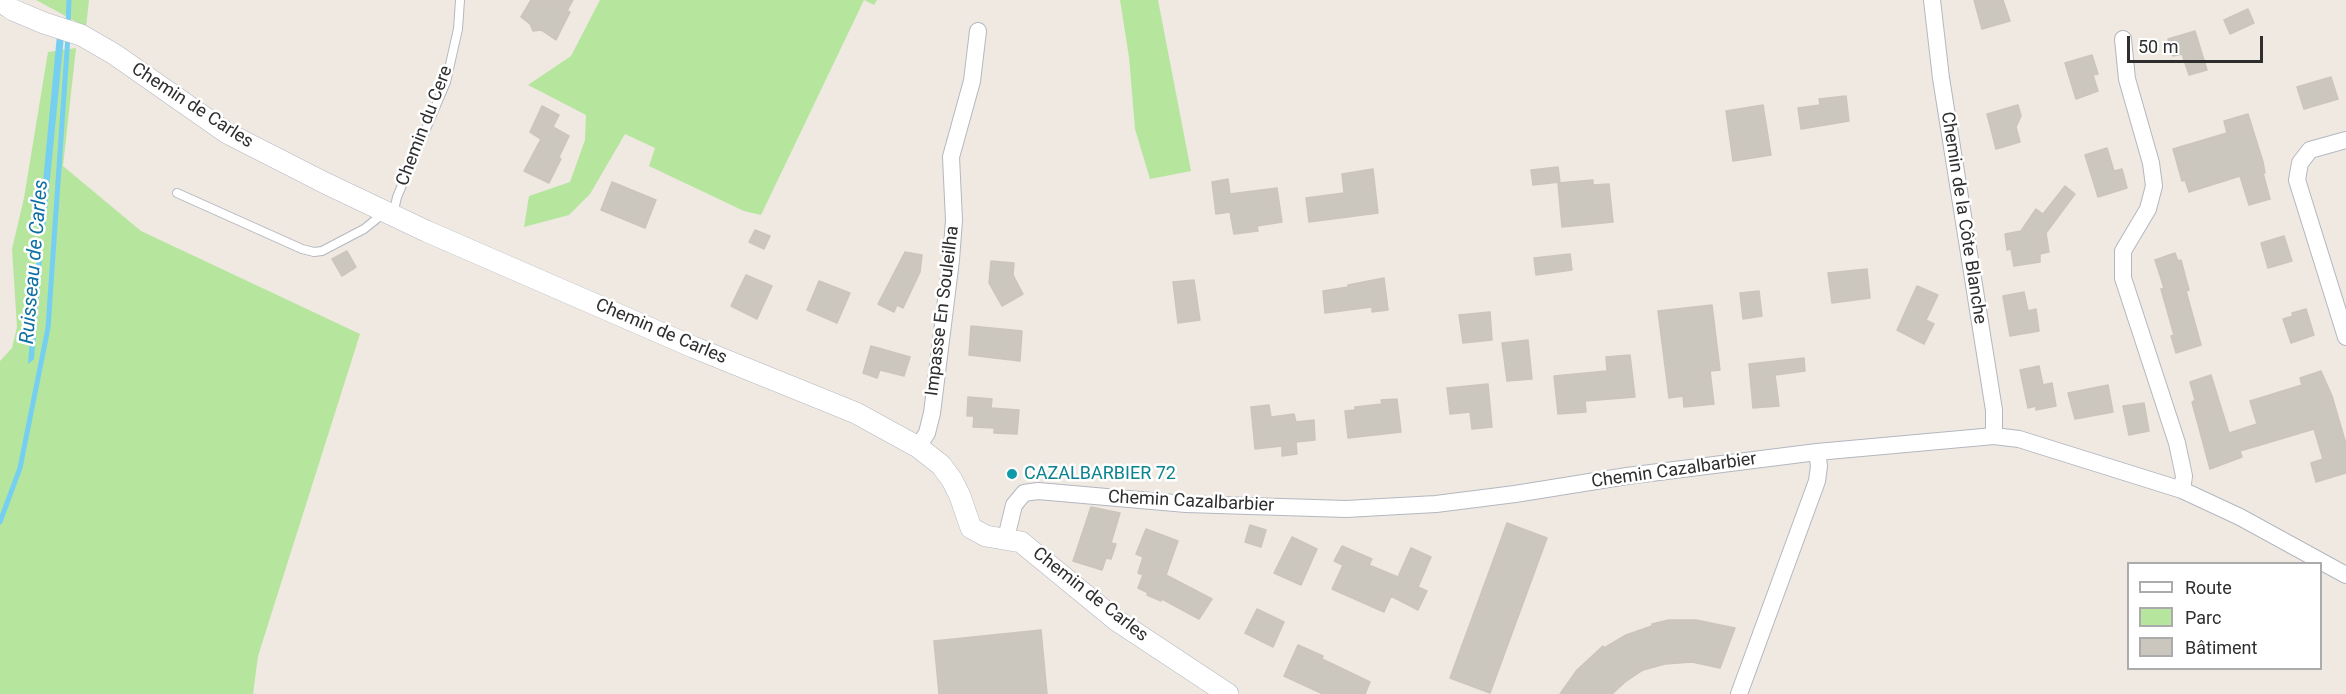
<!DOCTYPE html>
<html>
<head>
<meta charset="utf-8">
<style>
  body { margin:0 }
  #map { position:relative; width:2346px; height:694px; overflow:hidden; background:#efe9e1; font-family:Roboto,sans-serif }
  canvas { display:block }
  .legend { position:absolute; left:2127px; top:562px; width:195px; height:108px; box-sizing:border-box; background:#fff; border:2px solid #ababab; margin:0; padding:8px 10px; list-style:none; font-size:18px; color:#2e2e2e }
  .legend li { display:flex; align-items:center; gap:12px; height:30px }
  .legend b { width:30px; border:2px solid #ababab }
  .scale { position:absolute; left:2127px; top:36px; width:136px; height:27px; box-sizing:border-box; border:3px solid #2e2e2e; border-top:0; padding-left:8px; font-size:18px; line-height:21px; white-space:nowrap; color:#2e2e2e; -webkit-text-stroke:4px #fff; paint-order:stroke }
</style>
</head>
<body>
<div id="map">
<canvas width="2346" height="694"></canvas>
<ul class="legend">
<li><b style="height:8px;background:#fff"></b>Route</li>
<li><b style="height:16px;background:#b6e59e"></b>Parc</li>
<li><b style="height:16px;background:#cbc7bf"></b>Bâtiment</li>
</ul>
<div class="scale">50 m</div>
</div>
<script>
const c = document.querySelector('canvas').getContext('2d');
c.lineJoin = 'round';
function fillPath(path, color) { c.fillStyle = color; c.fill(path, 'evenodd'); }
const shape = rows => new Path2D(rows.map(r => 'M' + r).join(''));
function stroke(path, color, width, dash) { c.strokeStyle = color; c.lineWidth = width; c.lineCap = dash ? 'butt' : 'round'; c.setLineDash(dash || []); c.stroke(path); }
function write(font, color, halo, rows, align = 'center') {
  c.font = font + ' Roboto,sans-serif'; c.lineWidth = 5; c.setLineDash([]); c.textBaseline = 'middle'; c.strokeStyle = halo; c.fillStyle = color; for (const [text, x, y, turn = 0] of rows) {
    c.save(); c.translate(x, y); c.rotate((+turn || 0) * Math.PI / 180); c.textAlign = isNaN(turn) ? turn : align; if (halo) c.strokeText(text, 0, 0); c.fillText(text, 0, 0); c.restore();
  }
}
fillPath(shape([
  [36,0,89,0,86,27],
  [600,0,877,0,874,5,864,0,761,215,744,211,649,166,655,148,625,134,590,194,569,215,524,227,529,196,570,182,585,140,586,115,528,85,571,56],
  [1120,0,1158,0,1191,171,1150,179,1135,129,1129,57],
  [76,48,63,166,141,231,360,334,258,656,253,694,0,694,0,361,12,348,17,327,12,249,24,198,48,52]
]), '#b6e59e');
fillPath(shape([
  [57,35,64,36,45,230,39,224],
  [37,253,42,258,34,359,28,364]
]), '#75cff0');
stroke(shape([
  [68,26,69,0],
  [0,522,20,468,48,328,68,36]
]), '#75cff0', 5);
const building = shape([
  [531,0,573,0,567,11,570,12,556,40,541,30,533,31,530,24,521,17,531,0],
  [1974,0,2003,0,2010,21,1982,29,1974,0],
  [2248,9,2254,23,2230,34,2224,20,2248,9],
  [2195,31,2207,70,2189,75,2182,54,2173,56,2168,39,2195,31],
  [2092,55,2098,74,2093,75,2098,91,2076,99,2065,63,2092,55],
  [2331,77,2338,99,2304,109,2297,87,2331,77],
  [1846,96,1849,121,1801,129,1798,108,1820,105,1819,99,1846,96],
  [1763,105,1771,155,1733,161,1726,111,1763,105],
  [2018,105,2021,116,2016,127,2020,142,1996,149,1987,114,2018,105],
  [542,106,559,115,553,127,569,136,559,157,561,159,549,183,524,171,541,139,530,132,542,106],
  [2248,114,2263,162,2265,173,2263,173,2270,199,2249,205,2240,176,2189,192,2185,180,2182,181,2173,149,2227,133,2224,121,2248,114],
  [2107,148,2114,171,2122,169,2127,188,2098,197,2085,155,2107,148],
  [1558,167,1560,182,1533,185,1531,170,1558,167],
  [1373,169,1378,213,1309,222,1306,198,1344,193,1342,174,1373,169],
  [1228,179,1230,194,1277,188,1282,222,1257,226,1258,231,1234,234,1230,212,1216,214,1212,182,1228,179],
  [1593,180,1593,185,1609,184,1613,222,1562,227,1558,183,1593,180],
  [612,182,656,200,645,228,601,210,612,182],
  [2065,186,2075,194,2046,233,2049,252,2040,254,2040,262,2014,266,2011,249,2007,250,2005,234,2021,231,2036,209,2043,214,2065,186],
  [755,230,770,236,764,249,749,242,755,230],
  [2284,236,2292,261,2268,268,2261,243,2284,236],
  [347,251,356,267,342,276,332,259,347,251],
  [905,252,922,255,920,272,903,308,897,305,894,312,878,304,905,252],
  [2175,253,2178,261,2181,260,2189,290,2186,291,2201,345,2176,353,2171,336,2174,335,2161,289,2164,288,2155,260,2175,253],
  [1570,254,1572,270,1536,275,1534,258,1570,254],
  [991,261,1014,263,1013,275,1023,294,1002,306,989,283,991,261],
  [1867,269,1870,298,1832,303,1828,273,1867,269],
  [746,275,772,286,757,319,731,306,746,275],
  [1384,278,1388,310,1372,312,1372,307,1325,313,1323,291,1348,287,1348,285,1384,278],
  [1194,280,1200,320,1178,323,1173,282,1194,280],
  [819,281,850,293,837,323,807,310,819,281],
  [1917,286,1938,295,1926,320,1934,324,1924,344,1897,330,1917,286],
  [1759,291,1762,316,1743,319,1740,293,1759,291],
  [2024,292,2028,311,2036,309,2039,331,2010,336,2003,296,2024,292],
  [1712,305,1720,370,1710,371,1714,404,1684,407,1683,396,1669,398,1658,311,1712,305],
  [2306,309,2314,335,2291,343,2283,319,2293,316,2292,313,2306,309],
  [1490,312,1492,340,1463,343,1459,315,1490,312],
  [971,326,1022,331,1020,361,969,355,971,326],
  [1528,340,1532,379,1507,381,1502,343,1528,340],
  [871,346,910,357,904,376,880,370,877,378,863,373,871,346],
  [1630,355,1635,397,1585,401,1586,412,1558,414,1554,376,1607,371,1606,357,1630,355],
  [1804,358,1805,371,1775,375,1779,406,1753,408,1749,364,1804,358],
  [2039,366,2043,385,2052,383,2056,406,2036,410,2036,406,2028,408,2020,370,2039,366],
  [2321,371,2332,396,2346,444,2346,473,2316,482,2311,463,2323,459,2314,429,2240,451,2242,457,2210,469,2192,402,2195,400,2190,382,2211,375,2229,433,2257,424,2250,401,2302,385,2300,378,2321,371],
  [1488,384,1492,427,1472,429,1470,412,1450,414,1447,388,1488,384],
  [2108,385,2113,412,2075,419,2068,393,2108,385],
  [968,397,992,399,991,408,1019,410,1017,434,994,433,994,428,973,427,974,416,967,416,968,397],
  [1397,399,1401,432,1348,438,1345,411,1355,410,1355,407,1382,404,1381,400,1397,399],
  [2144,403,2149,431,2129,435,2123,406,2144,403],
  [1269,405,1271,417,1294,414,1296,422,1314,420,1315,440,1296,442,1297,454,1282,456,1282,446,1255,449,1251,407,1269,405],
  [1091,507,1120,513,1111,543,1116,544,1111,559,1106,558,1102,570,1073,561,1091,507],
  [1507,523,1547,538,1490,693,1450,678,1507,523],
  [1250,525,1266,530,1261,547,1245,542,1250,525],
  [1146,529,1178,541,1166,575,1212,599,1199,619,1162,599,1161,601,1147,595,1148,593,1138,588,1143,575,1138,573,1143,557,1136,554,1146,529],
  [1292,537,1317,549,1301,585,1274,573,1292,537],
  [1342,546,1372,559,1369,565,1398,577,1411,548,1431,557,1418,587,1427,591,1418,610,1391,596,1384,612,1332,589,1343,565,1334,561,1342,546],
  [1257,609,1284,622,1273,647,1245,633,1257,609],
  [1669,620,1696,620,1735,628,1720,668,1692,662,1665,664,1643,670,1625,682,1612,694,1560,694,1577,670,1603,646,1604,648,1626,635,1652,626,1652,624,1669,620],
  [1041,630,1047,694,939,694,934,641,1041,630],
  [1298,645,1323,656,1322,659,1370,682,1365,694,1323,694,1284,676,1298,645]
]);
fillPath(building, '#cbc7bf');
stroke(building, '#cbc5ba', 1.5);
const service = shape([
  [177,193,302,249,314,252,322,251,364,229,379,217,382,210],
  [393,215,397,197,446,82,458,29,460,0]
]);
const minor = shape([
  [1932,0,1941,78,1994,410,1994,436],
  [2123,39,2127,79,2151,163,2154,186,2148,209,2123,251,2123,278,2177,443,2184,476,2182,490],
  [2346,140,2310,150,2300,163,2297,180,2346,337],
  [918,447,927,433,932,413,951,260,954,220,951,157,972,81,978,31],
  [1006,538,1014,505,1024,493,1038,491,1186,504,1346,509,1436,504,1515,494,1627,476,1817,452,1994,436,2019,439,2182,490,2240,517,2346,575],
  [1739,694,1817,481,1819,466,1817,452]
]);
const tertiary = shape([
  [0,1,13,10,44,23,81,35,114,54,227,133,325,183,426,231,693,347,856,413,918,447,941,465,952,480,960,496,971,528,986,536,1021,542,1116,620,1228,694]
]);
stroke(service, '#b4b7c1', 10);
stroke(minor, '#b4b7c1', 18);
stroke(tertiary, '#b4b7c1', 22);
stroke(service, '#fff', 8);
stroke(minor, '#fff', 16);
stroke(tertiary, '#fff', 21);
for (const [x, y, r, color] of [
  [1012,474,6,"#0f9aa8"]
]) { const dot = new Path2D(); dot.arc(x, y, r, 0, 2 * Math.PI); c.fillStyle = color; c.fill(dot); stroke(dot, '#fff', 2); }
write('18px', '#2e2e2e', '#fff', [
  ["Chemin de Carles",192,106,33],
  ["Chemin du Cere",425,126,-69],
  ["Chemin de la Côte Blanche",1963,218,81],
  ["Impasse En Souleilha",943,311,-83],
  ["Chemin de Carles",661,332,23],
  ["Chemin Cazalbarbier",1674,471,-8],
  ["Chemin Cazalbarbier",1191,502,3],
  ["Chemin de Carles",1090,595,38]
]);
write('18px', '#0d838f', '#fff', [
  ["CAZALBARBIER 72",1024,474]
], 'left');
write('italic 20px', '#0d6fa3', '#fff', [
  ["Ruisseau de Carles",35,262,-85]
]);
</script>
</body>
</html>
